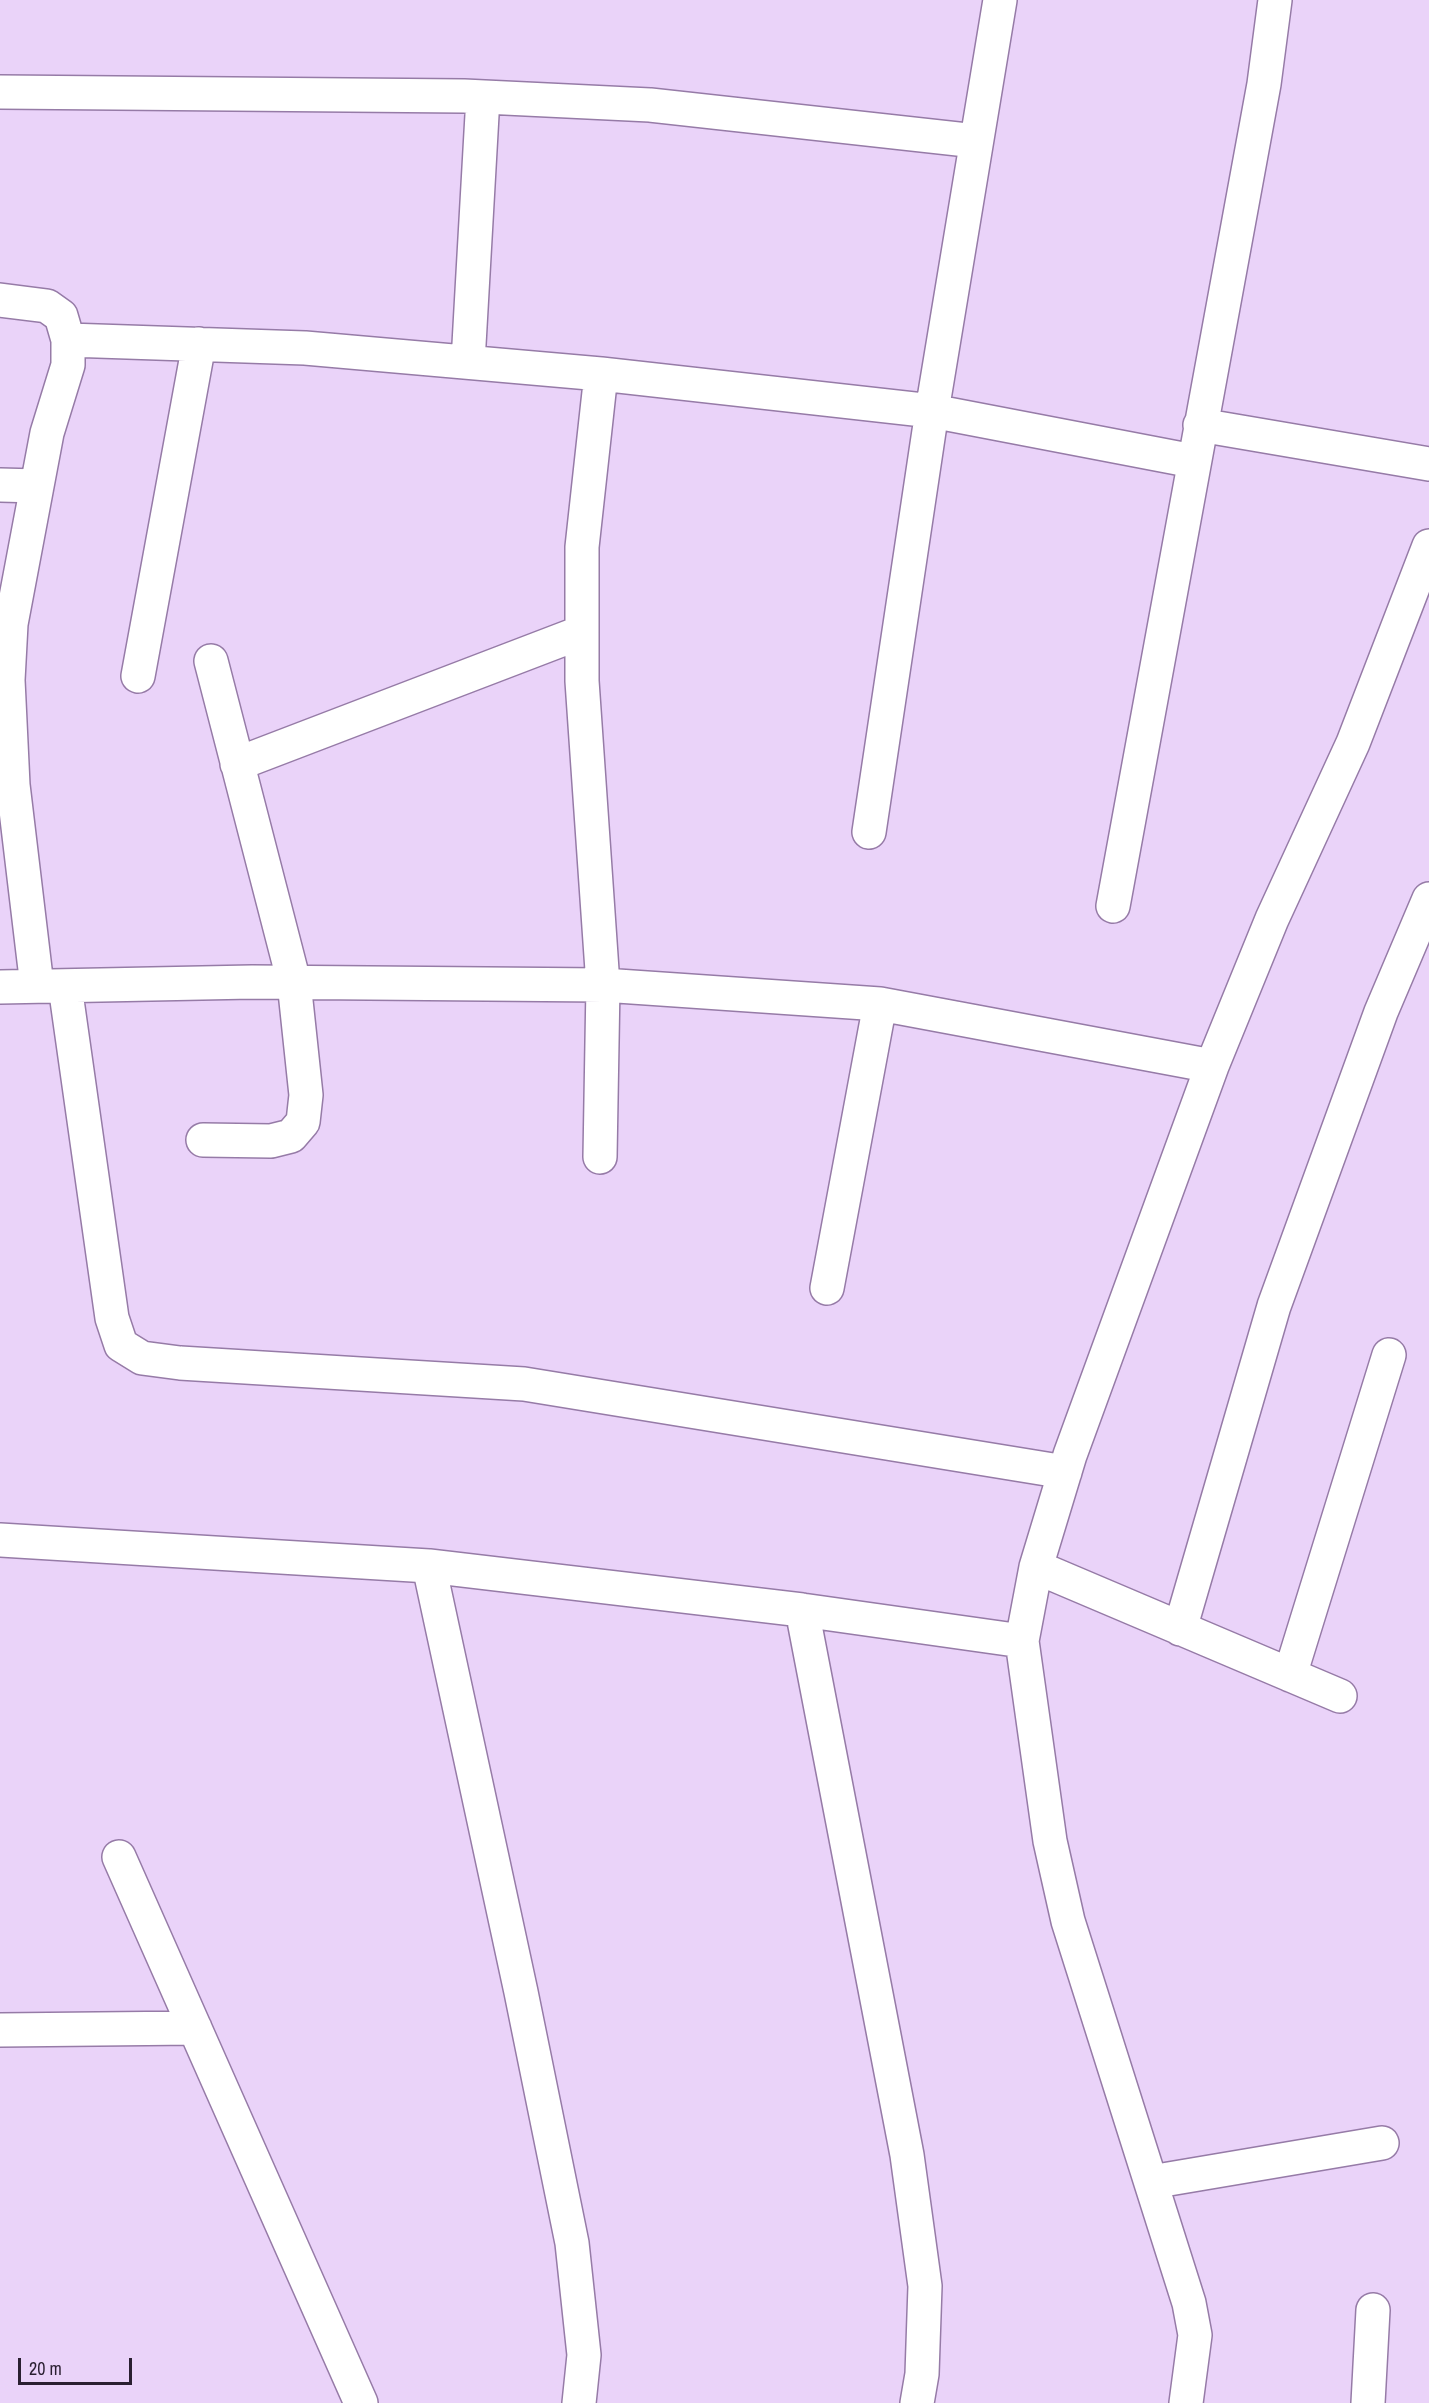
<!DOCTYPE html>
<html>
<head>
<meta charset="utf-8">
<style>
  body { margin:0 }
  #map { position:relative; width:1429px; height:2403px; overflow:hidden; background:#ead3f9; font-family:"Archivo Narrow",sans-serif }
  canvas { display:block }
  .scale { position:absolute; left:18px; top:2358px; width:114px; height:27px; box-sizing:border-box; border:3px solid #2a1f31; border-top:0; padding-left:8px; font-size:18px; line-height:21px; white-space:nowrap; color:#2a1f31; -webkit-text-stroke:4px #ead3f9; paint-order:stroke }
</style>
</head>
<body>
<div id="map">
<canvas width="1429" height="2403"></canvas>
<div class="scale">20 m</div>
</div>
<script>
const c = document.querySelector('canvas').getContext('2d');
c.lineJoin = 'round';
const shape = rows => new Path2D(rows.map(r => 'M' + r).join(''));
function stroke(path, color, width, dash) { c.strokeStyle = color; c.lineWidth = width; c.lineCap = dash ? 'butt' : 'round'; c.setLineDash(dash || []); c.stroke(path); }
const minor = shape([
  [0,92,464,96,650,105,976,141],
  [0,300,47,306,61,316,68,340,68,365,47,433,11,624,8,680,13,785,37,986],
  [68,340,305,348,601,374,932,411,1193,461],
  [468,362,483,97],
  [1200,425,1429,464],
  [0,485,37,486],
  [138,676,199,344],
  [237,764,582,632],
  [869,832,932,411,1000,0],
  [1113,906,1264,84,1275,0],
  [65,986,112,1318,121,1345,142,1358,180,1363,524,1384,1065,1472],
  [0,987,252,982,603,985,880,1004,1212,1066],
  [203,1140,271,1141,291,1136,303,1122,306,1095,294,982,211,661],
  [600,1157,603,985,582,681,582,547,601,374],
  [827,1288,880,1004],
  [0,1540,429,1566,802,1610,1022,1641],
  [429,1566,521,1992,572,2243,584,2355,579,2403],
  [1036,1567,1340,1696],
  [802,1610,907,2155,925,2286,922,2374,917,2403],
  [1180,1629,1274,1306,1381,1012,1429,899],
  [1290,1675,1389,1355],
  [119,1857,361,2403],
  [0,2030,195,2028],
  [1151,2182,1382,2143],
  [1186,2403,1195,2335,1189,2303,1068,1921,1050,1841,1022,1641,1036,1567,1070,1455,1212,1066,1272,919,1353,743,1429,546],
  [1368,2403,1373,2310]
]);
stroke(minor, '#967ba7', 36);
stroke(minor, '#fff', 33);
</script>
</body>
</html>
